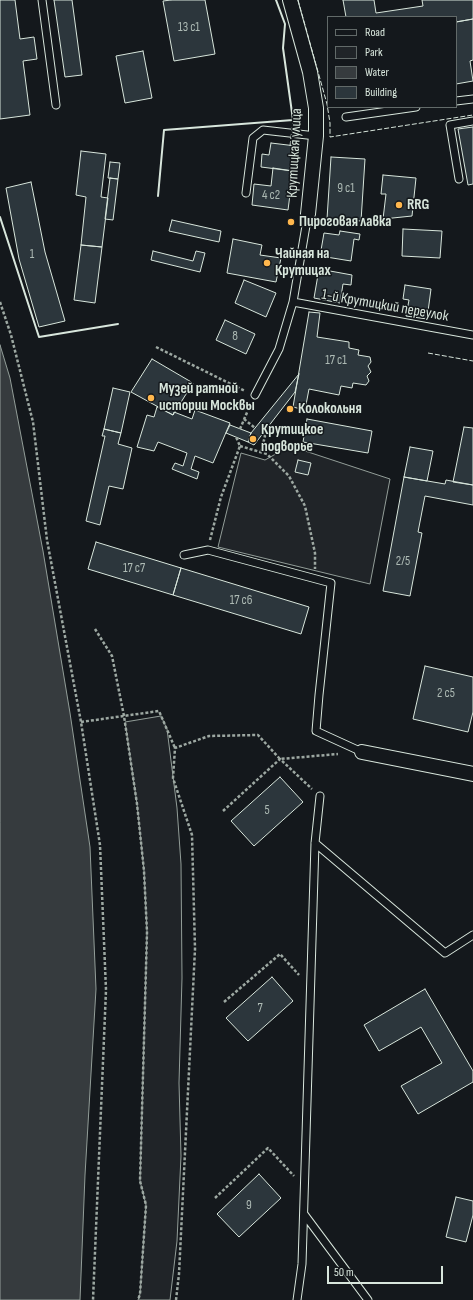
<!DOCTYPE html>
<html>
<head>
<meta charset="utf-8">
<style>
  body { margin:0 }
  #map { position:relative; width:473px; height:1300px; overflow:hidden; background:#14181c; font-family:"Sofia Sans Condensed",sans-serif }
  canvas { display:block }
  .legend { position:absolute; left:327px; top:16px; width:130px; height:92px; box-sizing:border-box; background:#14181c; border:1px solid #626a69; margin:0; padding:5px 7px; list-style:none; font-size:12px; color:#d8e6dc }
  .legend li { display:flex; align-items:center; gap:8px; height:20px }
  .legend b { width:20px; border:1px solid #626a69 }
  .scale { position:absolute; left:327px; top:1266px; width:116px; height:18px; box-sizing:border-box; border:2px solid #d8e6dc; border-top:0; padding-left:5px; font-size:12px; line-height:14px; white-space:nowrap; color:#d8e6dc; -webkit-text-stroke:3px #14181c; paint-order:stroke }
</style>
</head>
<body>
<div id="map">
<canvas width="473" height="1300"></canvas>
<ul class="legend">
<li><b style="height:5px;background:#14181c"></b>Road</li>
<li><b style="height:11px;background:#202428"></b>Park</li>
<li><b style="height:11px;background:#363b3e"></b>Water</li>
<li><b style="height:11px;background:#2c363c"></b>Building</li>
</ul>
<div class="scale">50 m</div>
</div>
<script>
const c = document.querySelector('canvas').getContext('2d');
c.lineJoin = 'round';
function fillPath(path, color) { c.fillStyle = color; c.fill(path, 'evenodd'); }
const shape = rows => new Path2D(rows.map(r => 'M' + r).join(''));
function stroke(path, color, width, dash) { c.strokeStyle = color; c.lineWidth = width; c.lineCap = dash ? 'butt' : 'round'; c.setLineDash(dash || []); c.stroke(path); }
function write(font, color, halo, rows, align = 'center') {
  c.font = font + ' "Sofia Sans Condensed",sans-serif'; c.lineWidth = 3; c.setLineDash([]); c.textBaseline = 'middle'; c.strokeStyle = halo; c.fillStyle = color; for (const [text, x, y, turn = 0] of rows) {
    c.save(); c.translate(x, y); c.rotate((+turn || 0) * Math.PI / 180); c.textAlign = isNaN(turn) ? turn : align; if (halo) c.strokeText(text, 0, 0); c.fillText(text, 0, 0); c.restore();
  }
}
const green = shape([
  [290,446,390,479,370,584,218,547,241,453,265,460,290,446],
  [161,716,167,729,177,808,181,864,182,978,179,1083,181,1156,177,1241,170,1300,138,1300,140,1294,146,1205,140,1181,147,932,144,871,137,804,125,722,161,716]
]);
fillPath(green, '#202428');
stroke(green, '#939e99', 1);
const water = shape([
  [0,345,10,378,43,551,70,713,90,847,96,989,85,1175,80,1300,0,1300,0,345]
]);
fillPath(water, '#363b3e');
stroke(water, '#939e99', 1);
const building = shape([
  [0,0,15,0,20,39,34,37,37,59,23,61,30,115,0,119,0,0],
  [54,0,72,0,82,75,65,77,54,0],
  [171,0,205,0,215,54,174,61,163,1,171,0],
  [343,0,374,0,376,13,423,6,422,0,473,0,473,19,456,22,456,17,346,17,343,0],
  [473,19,473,60,470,61,473,81,456,84,456,22,473,19],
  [143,51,152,98,125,103,116,56,143,51],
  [473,127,473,184,468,185,458,129,473,127],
  [271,143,296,146,293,171,261,167,262,154,269,155,271,143],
  [81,151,106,154,101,197,108,198,102,247,81,245,86,197,76,195,81,151],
  [331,157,365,159,361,221,327,219,331,157],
  [110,162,120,163,118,179,108,178,110,162],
  [273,168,293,171,288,210,252,205,254,184,271,186,273,168],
  [383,175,416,178,412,216,383,219,386,194,381,194,383,175],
  [110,178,118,179,113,220,105,219,110,178],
  [31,182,45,252,65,321,39,327,19,259,6,188,31,182],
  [172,220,221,231,219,242,169,231,172,220],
  [403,229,442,231,440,258,402,256,403,229],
  [340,231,360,234,359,240,354,239,351,261,320,256,324,233,339,235,340,231],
  [233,239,262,245,260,255,281,258,276,282,227,273,233,239],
  [81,245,102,247,95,303,74,300,81,245],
  [153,251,193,261,196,251,205,253,200,272,151,260,153,251],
  [319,269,352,275,351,285,343,284,340,303,314,298,319,269],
  [244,280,276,293,266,317,235,303,244,280],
  [405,285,431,289,427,319,406,316,409,300,403,299,405,285],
  [309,312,320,313,317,337,349,342,349,348,359,350,358,355,370,357,371,362,368,366,371,372,367,376,369,381,366,385,353,383,352,388,341,386,339,395,309,389,305,410,293,407,309,312],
  [225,320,255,334,246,354,216,340,225,320],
  [152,359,193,383,173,415,131,392,152,359],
  [299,374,295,392,254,445,248,442,251,433,299,374],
  [113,388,130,392,121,433,104,429,113,388],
  [157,407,173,415,174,412,192,419,195,410,230,423,213,463,195,456,191,469,199,472,197,479,172,469,175,463,183,466,187,453,158,442,154,451,137,447,147,415,154,417,157,407],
  [307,419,372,431,368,453,303,442,307,419],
  [230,425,251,433,248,442,226,433,230,425],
  [464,427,473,428,473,485,453,482,464,427],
  [104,429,121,433,118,444,132,448,123,489,109,486,100,525,86,521,105,436,102,436,104,429],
  [410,447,433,451,427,481,404,477,410,447],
  [298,460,311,463,308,475,295,472,298,460],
  [404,477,445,484,446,480,473,485,473,505,425,496,418,532,422,533,410,596,383,591,404,477],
  [96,542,181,568,173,595,88,569,96,542],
  [181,568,309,607,301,634,173,595,181,568],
  [425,666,473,677,473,712,468,732,413,719,425,666],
  [280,777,303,802,254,846,231,821,280,777],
  [272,977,293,1001,248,1041,226,1018,272,977],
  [425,989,473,1071,473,1082,418,1114,401,1086,442,1063,421,1027,379,1051,364,1025,425,989],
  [259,1174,281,1198,239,1237,217,1214,259,1174],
  [456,1197,473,1201,473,1215,466,1242,446,1237,456,1197]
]);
fillPath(building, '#2c363c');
stroke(building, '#d8e6dc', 1);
const lane = shape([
  [42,0,56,105],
  [456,101,473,99],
  [346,117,416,107],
  [459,179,450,125,473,121],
  [246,193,253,138,263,130,316,136],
  [293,302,473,335],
  [255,395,279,349,293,302,308,214],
  [184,555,208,550,331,583,319,695,316,731,362,752],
  [315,843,445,953,473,935],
  [304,1214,368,1300],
  [297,1300,302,1264,315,843,320,796]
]);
const street = shape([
  [290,0,310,72,316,108,316,136,308,214],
  [362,752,473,774]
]);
stroke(lane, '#d8e6dc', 9);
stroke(street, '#d8e6dc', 16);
stroke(shape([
  [0,302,11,335,33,422,47,540,81,722,100,845,106,990,93,1300],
  [156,347,245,391],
  [244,419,255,428],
  [240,429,251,403],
  [240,446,267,454,289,476,305,506,315,553,315,569],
  [261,452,265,436,262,434],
  [210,540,221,497,240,446,236,437],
  [95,629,112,656,124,716,137,804,144,871,147,932,140,1181,146,1205,140,1294,138,1300],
  [81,722,159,711,175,748],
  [223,811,280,759,312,789],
  [224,1002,280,954,299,975],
  [215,1198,268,1148,294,1176],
  [176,1300,179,1274,195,949,192,835,173,778,175,748,209,736,258,735,280,759,338,754]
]), '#9da8a2', 2.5, [3, 2]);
stroke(lane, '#14181c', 7);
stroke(street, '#14181c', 14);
stroke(shape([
  [298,0,327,104,330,123,330,137,473,115],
  [290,146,293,120],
  [428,353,473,361]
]), '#d8e6dc', 1, [5, 2]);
stroke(shape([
  [158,196,164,130,293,120,283,48,285,24,276,0],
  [0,217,39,337,118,324]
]), '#d8e6dc', 2);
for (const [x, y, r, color] of [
  [399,205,4,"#ffb74d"],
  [291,222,4,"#ffb74d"],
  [267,263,4,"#ffb74d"],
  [151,398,4,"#ffb74d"],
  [290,409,4,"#ffb74d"],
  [253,439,4,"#ffb74d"]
]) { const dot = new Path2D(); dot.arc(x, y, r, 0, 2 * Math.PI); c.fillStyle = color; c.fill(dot); stroke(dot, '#14181c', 1.5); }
write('13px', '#adbab4', null, [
  ["13 с1",189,28],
  ["9 с1",346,189],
  ["4 с2",271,196],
  ["1",32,255],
  ["8",235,337],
  ["17 с1",336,361],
  ["2/5",403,562],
  ["17 с7",134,569],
  ["17 с6",241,601],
  ["2 c5",446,694],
  ["5",267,811],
  ["7",260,1009],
  ["9",249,1206]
]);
write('15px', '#d8e6dc', '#14181c', [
  ["Крутицкая улица",295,153,-87],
  ["1-й Крутицкий переулок",385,306,10]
]);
write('bold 15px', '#d8e6dc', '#14181c', [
  ["RRG",407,205],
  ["Пироговая лавка",299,222],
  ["Чайная на",275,254],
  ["Крутицах",275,271],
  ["Музей ратной",159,389],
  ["истории Москвы",159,406],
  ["Колокольня",298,409],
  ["Крутицкое",261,430],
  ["подворье",261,447]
], 'left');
</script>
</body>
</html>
